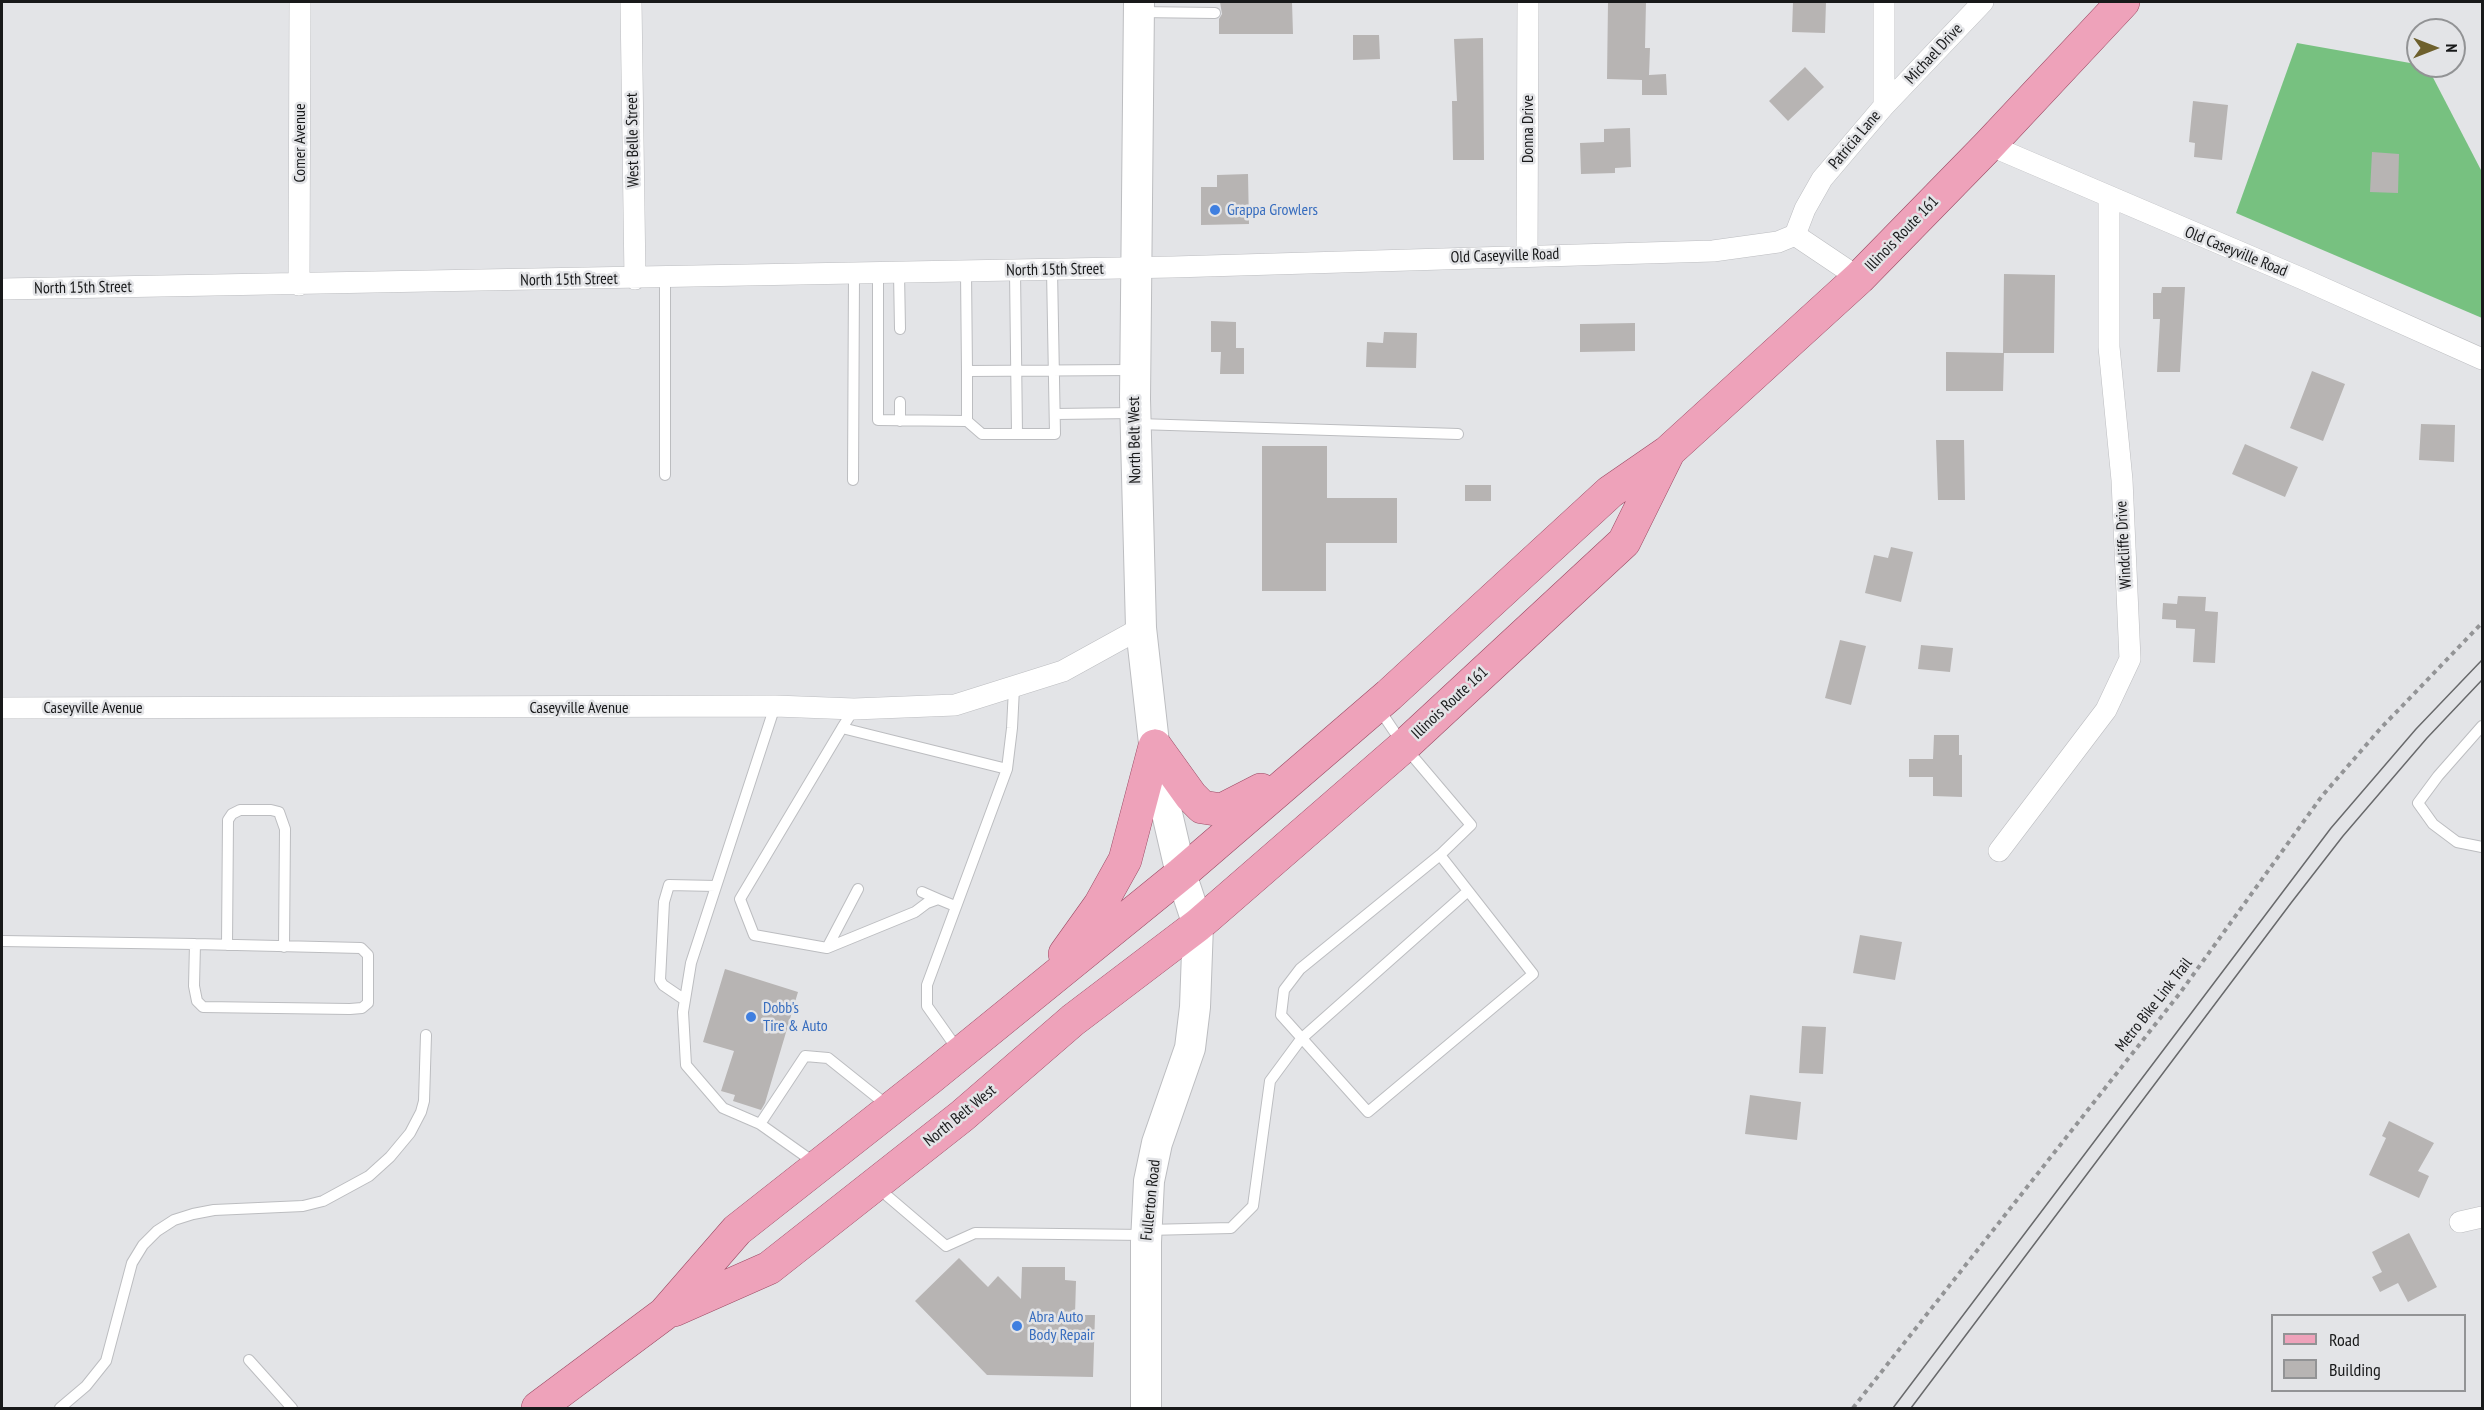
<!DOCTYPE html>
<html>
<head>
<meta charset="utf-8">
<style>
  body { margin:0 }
  #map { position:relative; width:2484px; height:1410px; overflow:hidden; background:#e3e4e7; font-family:"PT Sans Narrow",sans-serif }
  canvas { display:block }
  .frame { position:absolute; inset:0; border:3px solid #18191a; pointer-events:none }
  .legend { position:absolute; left:2271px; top:1314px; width:195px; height:78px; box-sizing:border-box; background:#e3e4e7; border:2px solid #929395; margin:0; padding:8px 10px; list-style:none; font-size:18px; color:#18191a }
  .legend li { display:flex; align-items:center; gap:12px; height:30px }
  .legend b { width:30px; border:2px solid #929395 }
  .north { position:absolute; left:2406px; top:18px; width:60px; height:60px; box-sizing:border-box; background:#e3e4e7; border:2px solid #929395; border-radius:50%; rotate:90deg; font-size:16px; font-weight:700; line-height:24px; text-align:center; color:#18191a }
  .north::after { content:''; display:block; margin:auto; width:21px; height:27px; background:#6e602d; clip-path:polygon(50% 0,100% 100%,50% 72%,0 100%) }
</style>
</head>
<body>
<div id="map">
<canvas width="2484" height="1410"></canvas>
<div class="frame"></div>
<ul class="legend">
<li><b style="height:8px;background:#eea2ba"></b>Road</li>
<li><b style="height:16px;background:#b7b4b3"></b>Building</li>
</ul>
<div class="north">N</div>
</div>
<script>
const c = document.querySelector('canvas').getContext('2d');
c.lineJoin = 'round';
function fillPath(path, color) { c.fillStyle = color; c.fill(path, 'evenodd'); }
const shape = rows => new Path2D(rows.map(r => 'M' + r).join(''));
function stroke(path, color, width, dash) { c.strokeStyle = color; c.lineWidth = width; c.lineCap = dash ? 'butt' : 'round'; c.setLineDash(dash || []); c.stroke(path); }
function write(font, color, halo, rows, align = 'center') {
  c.font = font + ' "PT Sans Narrow",sans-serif'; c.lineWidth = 5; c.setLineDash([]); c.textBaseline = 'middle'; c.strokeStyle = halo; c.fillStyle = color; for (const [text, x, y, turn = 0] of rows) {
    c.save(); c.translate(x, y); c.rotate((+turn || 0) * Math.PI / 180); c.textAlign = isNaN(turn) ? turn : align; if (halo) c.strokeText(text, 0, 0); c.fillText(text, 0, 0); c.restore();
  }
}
fillPath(shape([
  [2297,43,2427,66,2482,172,2482,318,2236,213]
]), '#77c180');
fillPath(shape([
  [1220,2,1292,2,1293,34,1219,34,1219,19,1222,14],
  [1608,2,1646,2,1645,48,1650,48,1649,75,1666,74,1667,95,1642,95,1642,80,1607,79],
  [1793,2,1826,2,1825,33,1792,32],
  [1353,35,1379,35,1380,59,1353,60],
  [1483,38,1484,160,1453,160,1452,101,1457,101,1454,39],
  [1805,67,1824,87,1788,121,1769,101],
  [2193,101,2228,105,2222,160,2194,157,2195,143,2189,142],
  [1630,128,1631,167,1615,168,1615,173,1581,174,1580,143,1604,142,1604,129],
  [2372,152,2399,154,2398,193,2370,192],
  [1248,174,1249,224,1201,225,1201,187,1217,187,1217,175],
  [2004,274,2055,275,2054,353,2004,353,2003,391,1946,391,1946,352,2003,353],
  [2162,287,2185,287,2180,372,2157,372,2160,319,2153,319,2153,293,2161,293],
  [1211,321,1236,322,1236,348,1244,348,1244,374,1220,374,1221,352,1211,352],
  [1635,323,1635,351,1580,352,1580,324],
  [1384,332,1417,333,1416,368,1366,367,1367,342,1383,343],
  [2312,371,2345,384,2323,441,2290,428],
  [2421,424,2455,425,2454,462,2419,460],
  [1936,440,1964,440,1965,500,1938,500],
  [2245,444,2298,467,2285,497,2232,474],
  [1262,446,1327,446,1327,498,1397,498,1397,543,1326,543,1326,591,1262,591],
  [1465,485,1491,485,1491,501,1465,501],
  [1891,547,1913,552,1901,602,1865,593,1874,555,1888,558],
  [2178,596,2206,597,2205,611,2218,612,2215,663,2193,662,2195,629,2176,628,2176,620,2162,619,2163,603,2177,604],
  [1840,640,1866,646,1851,705,1825,698],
  [1921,645,1953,648,1950,672,1918,669],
  [1934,735,1959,735,1959,755,1962,755,1962,797,1933,796,1933,777,1909,777,1909,759,1933,759],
  [1860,935,1902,942,1895,980,1853,973],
  [725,969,798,992,765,1103,761,1110,733,1101,735,1095,721,1091,734,1051,703,1042],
  [1802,1026,1826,1027,1823,1074,1799,1073],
  [1750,1095,1801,1102,1797,1140,1745,1134],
  [2389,1121,2434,1143,2418,1171,2429,1176,2419,1198,2369,1175,2386,1138,2382,1136],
  [2409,1233,2437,1287,2408,1302,2398,1283,2380,1292,2372,1277,2382,1272,2372,1252],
  [959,1258,988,1287,998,1276,1021,1299,1022,1267,1065,1267,1065,1280,1076,1281,1075,1315,1095,1315,1093,1377,987,1375,915,1301]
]), '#b7b4b3');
const lane = shape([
  [1139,12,1215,13],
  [1015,271,1017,434],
  [966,272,967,371,1132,370],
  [899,273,900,329],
  [878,274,878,420,967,421,967,371],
  [665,278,665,475],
  [900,402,900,421],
  [1055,414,1133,413],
  [967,421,982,434,1055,434,1052,270],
  [1138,424,1458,434],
  [853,480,854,274],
  [775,706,691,963,683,1012,686,1065,723,1108,760,1124,815,1163],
  [854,709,842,728,1007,769],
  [1379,709,1404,746,1471,825,1440,855,1533,974,1368,1112,1281,1015,1284,990,1300,969,1440,855],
  [2482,726,2438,776,2418,803,2433,824,2457,842,2482,847],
  [842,728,740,899,754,935,827,948,915,912,927,903,938,899,955,906],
  [922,892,938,899],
  [2,941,195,944,361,948,368,955,368,1003,362,1008,350,1009,203,1007,197,1001,194,986,195,944],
  [227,945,228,820,232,814,240,810,271,810,279,812,285,829,284,947],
  [827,948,858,889],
  [685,1000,663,985,660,980,664,902,669,885,716,886],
  [958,1050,927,1006,927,985,1007,769,1012,728,1014,688],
  [760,1124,805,1056,828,1058,888,1106],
  [878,1188,946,1246,975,1233,1145,1235],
  [1147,1230,1231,1228,1253,1206,1270,1081,1301,1039,1468,891],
  [249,1360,292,1408],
  [60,1408,86,1386,106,1361,132,1263,143,1245,157,1231,174,1220,193,1214,214,1210,303,1206,323,1201,369,1176,390,1157,410,1133,421,1112,424,1101,426,1035]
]);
const street = shape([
  [631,2,635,279],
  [1884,106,1983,2],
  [1989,145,2303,279,2482,359],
  [1795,235,1805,209,1822,179,1884,106,1884,2],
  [1527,256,1528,2],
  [299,285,300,2],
  [2,289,1173,267,1713,251,1778,242,1795,235,1859,278],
  [2,708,775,706,854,709,955,705,1063,671,1141,628],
  [1999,851,2106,710,2130,659,2122,480,2109,347,2109,198],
  [2460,1222,2482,1217]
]);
const secondary = shape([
  [1139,2,1135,399,1141,628,1157,770,1181,874,1198,925,1195,1007,1190,1048,1157,1143,1149,1181,1146,1242,1146,1408]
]);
const primary = shape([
  [1155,746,1191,796,1202,807,1222,810,1261,790],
  [1065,954,1100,905,1125,860,1155,746],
  [674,1310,769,1268,962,1116,1073,1020,1198,925,1404,746,1624,542,1668,453],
  [538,1408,664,1314,737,1230,930,1078,1181,874,1389,695,1610,492,1668,452,1859,278,1989,145,2123,2]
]);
stroke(lane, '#bcbdc0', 12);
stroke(street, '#bcbdc0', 22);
stroke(secondary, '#bcbdc0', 32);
stroke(primary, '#9b4a64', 34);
stroke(shape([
  [1853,1408,2180,993,2322,796,2380,729,2482,623]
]), '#939496', 4, [4.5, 4.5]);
stroke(lane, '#fff', 10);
stroke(street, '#fff', 21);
stroke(secondary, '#fff', 30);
stroke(primary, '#eea2ba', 33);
stroke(shape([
  [1893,1408,2331,828,2416,729,2482,660],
  [1911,1408,2291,903,2343,836,2427,738,2482,680]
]), '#68696b', 1.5);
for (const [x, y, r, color] of [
  [1215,210,6,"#3f7fe0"],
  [751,1017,6,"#3f7fe0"],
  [1017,1326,6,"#3f7fe0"]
]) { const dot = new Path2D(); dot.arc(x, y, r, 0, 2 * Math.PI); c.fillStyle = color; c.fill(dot); stroke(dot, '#e3e4e7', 2); }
write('16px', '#18191a', '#e3e4e7', [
  ["Michael Drive",1934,54,-47],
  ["Donna Drive",1528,129,-90],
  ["West Belle Street",633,140,-91],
  ["Patricia Lane",1855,140,-50],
  ["Comer Avenue",300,143,-90],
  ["Illinois Route 161",1902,234,-46],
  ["Old Caseyville Road",2236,252,22],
  ["Old Caseyville Road",1505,256,-2],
  ["North 15th Street",1055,270,-1],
  ["North 15th Street",569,280,-1],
  ["North 15th Street",83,288,-1],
  ["North Belt West",1135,440,-91],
  ["Windcliffe Drive",2124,545,-93],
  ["Illinois Route 161",1450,703,-43],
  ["Caseyville Avenue",93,708],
  ["Caseyville Avenue",579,708],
  ["Metro Bike Link Trail",2154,1005,-52],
  ["North Belt West",960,1116,-39],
  ["Fullerton Road",1151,1200,-84]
]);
write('16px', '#366cbe', '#e3e4e7', [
  ["Grappa Growlers",1227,210],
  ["Dobb's",763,1008],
  ["Tire & Auto",763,1026],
  ["Abra Auto",1029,1317],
  ["Body Repair",1029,1335]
], 'left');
</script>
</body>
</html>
